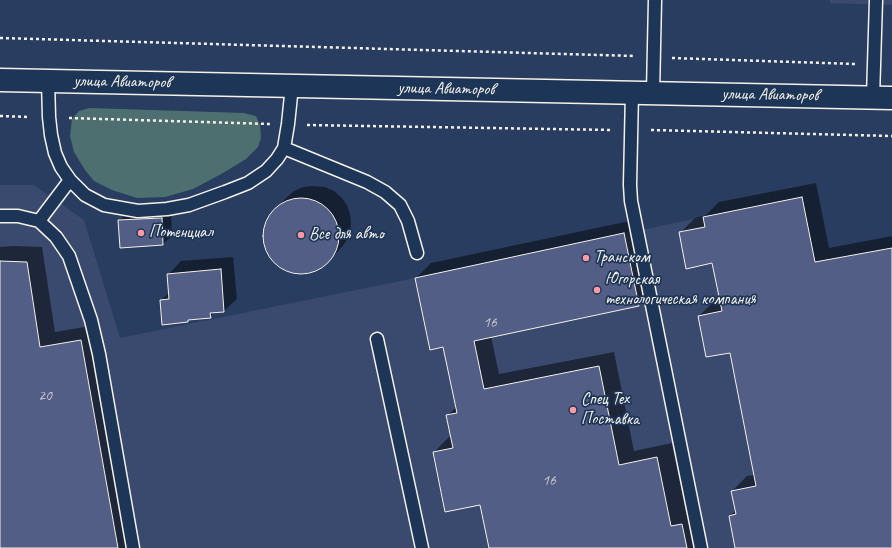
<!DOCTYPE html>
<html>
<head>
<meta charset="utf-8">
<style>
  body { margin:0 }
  canvas { display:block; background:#283d60 }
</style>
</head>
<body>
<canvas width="892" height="548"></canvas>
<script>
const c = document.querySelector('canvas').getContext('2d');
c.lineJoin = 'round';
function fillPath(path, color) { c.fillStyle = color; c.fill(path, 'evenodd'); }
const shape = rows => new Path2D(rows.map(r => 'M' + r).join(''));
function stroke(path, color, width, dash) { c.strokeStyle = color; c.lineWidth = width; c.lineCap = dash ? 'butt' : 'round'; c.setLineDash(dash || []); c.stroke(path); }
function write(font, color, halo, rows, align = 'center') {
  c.font = font + ' Caveat,sans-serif'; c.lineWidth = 3.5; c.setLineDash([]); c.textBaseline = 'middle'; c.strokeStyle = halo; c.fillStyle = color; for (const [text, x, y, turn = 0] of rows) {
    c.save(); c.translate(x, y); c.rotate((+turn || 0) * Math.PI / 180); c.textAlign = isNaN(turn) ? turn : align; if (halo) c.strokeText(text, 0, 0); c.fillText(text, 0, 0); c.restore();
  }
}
fillPath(shape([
  [830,0,892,0,892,5,830,3],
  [0,185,34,185,84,220,120,338,415,278,703,217,871,548,118,548,81,340,40,347,27,262,0,261]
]), '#394a6e');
fillPath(shape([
  [89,108,244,113,256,116,260,125,261,138,258,147,246,159,223,173,193,189,165,197,137,198,112,190,94,181,85,170,74,152,70,136,72,119,79,111]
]), '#4e6f6f');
fillPath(shape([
  [816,183,829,248,892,236,892,525,889,548,736,548,730,516,736,510,732,491,747,476,755,475,731,352,699,316,714,301,721,300,713,262,680,233,695,218,706,215,719,202],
  [313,186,325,187,334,191,341,197,347,205,350,214,351,222,350,232,347,240,341,248,328,261,319,268,310,271,300,272,292,272,282,268,276,263,270,256,266,248,264,239,265,228,269,218,274,210,287,197,294,191,303,187],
  [171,210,172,236,163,244,121,246,119,221,128,212],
  [639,219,654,290,639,305,491,336,499,374,614,352,634,451,672,443,686,512,697,510,705,548,490,548,481,504,434,452,449,437,452,437,448,415,457,406,444,345,416,278,431,263],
  [14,246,42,247,55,332,96,325,136,548,0,548,0,247],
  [233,257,237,299,224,311,215,312,210,317,190,318,187,321,161,300,170,292,169,274,181,261]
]), '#0007');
const building = shape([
  [802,197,815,262,892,248,892,548,735,548,729,516,736,514,731,491,756,486,730,353,706,357,698,316,722,311,712,263,686,269,679,232,705,227,703,217,802,197],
  '263 236a38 38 0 1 1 76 0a38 38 0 1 1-76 0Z',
  [162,218,163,245,120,248,118,220,162,218],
  [624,233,639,306,474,341,484,389,599,366,619,465,657,457,671,526,682,524,687,548,489,548,480,505,445,512,433,452,453,448,446,415,457,413,443,347,430,350,415,278,624,233],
  [0,261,27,262,40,347,81,340,118,548,0,548,0,261],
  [221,269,224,312,210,313,211,318,188,320,188,322,162,325,160,300,169,299,167,274,221,269]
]);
fillPath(building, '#525e85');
stroke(building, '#f4f1e8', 1);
const lane = shape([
  [48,81,49,117,51,135,55,153,61,167,70,180,85,195,104,205,138,211,167,209,189,205,225,192,248,183,266,171,277,159,284,148,288,124,292,86],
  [632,92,630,185,631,201,701,548],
  [653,93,655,0],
  [873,97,876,0],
  [284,148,367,182,385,192,400,205,408,221,417,253],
  [0,216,18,216,39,221,70,180],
  [39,221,56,237,69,256,91,320,99,354,133,548],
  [377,339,422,548]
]);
const secondary = shape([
  [0,80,892,98]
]);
stroke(lane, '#f4f1e8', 15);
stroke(secondary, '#f4f1e8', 25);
stroke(shape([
  [0,38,635,56],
  [672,58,855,64],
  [0,116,30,117],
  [69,118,270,124],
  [307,125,612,130],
  [651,130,892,136]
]), '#f4f1e8', 2.5, [3, 3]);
stroke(lane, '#1d3557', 12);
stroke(secondary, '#1d3557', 22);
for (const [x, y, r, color] of [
  [141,233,4,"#ff9aa2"],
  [301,235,4,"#ff9aa2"],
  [586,258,4,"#ff9aa2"],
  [597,290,4,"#ff9aa2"],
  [573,410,4,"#ff9aa2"]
]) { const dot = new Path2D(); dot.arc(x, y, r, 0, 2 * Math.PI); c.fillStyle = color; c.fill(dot); stroke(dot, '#1d3557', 1.5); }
write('15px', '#cccccf', null, [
  ["16",490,323],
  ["20",45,396],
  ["16",549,481]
]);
write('17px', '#f4f1e8', '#1d3557', [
  ["улица Авиаторов",122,82,1],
  ["улица Авиаторов",446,89,1],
  ["улица Авиаторов",770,95,1]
]);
write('17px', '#f4f1e8', '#1d3557', [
  ["Потенциал",149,233],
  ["Все для авто",309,235],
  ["Транском",594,258],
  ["Югорская",605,280],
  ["технологическая компания",605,300],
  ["Спец Тех",581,400],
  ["Поставка",581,420]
], 'left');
</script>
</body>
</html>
